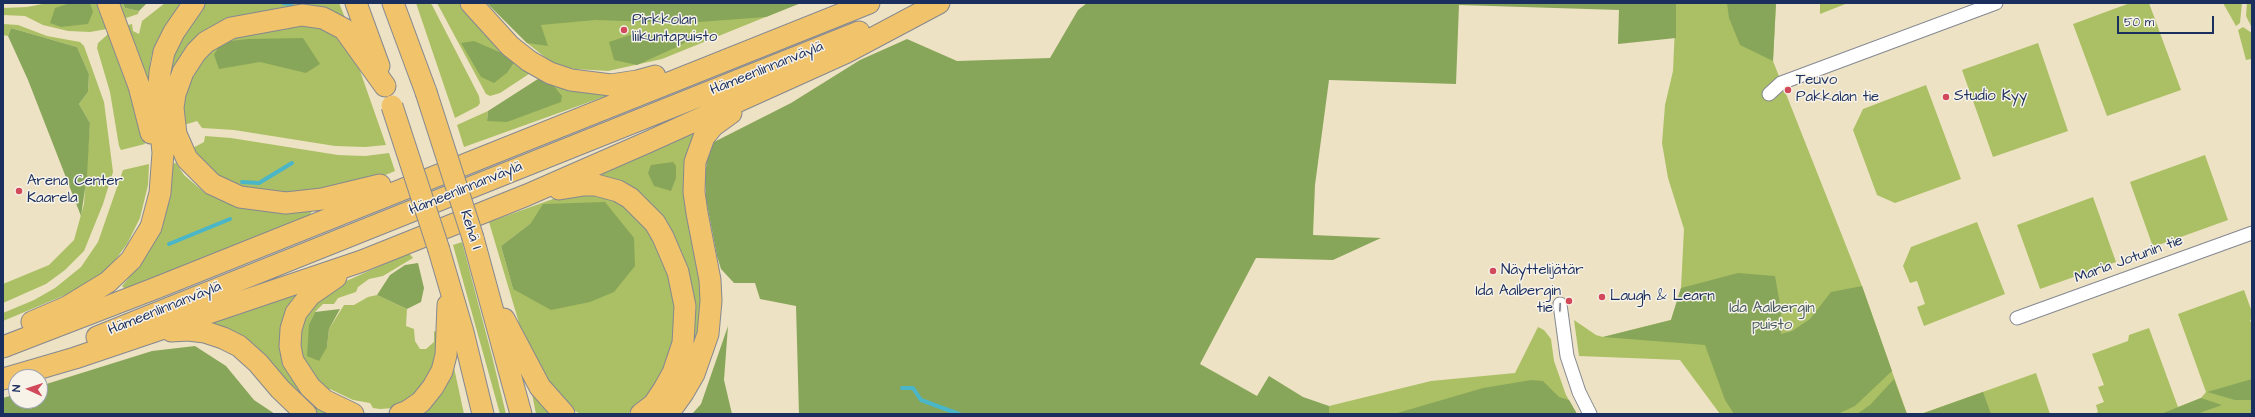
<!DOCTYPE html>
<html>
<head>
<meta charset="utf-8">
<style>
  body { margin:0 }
  #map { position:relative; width:2255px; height:417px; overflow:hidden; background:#eee2c4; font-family:"Architects Daughter",sans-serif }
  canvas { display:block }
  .frame { position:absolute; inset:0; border:4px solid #1b2f5e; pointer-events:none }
  .north { position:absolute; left:8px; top:369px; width:40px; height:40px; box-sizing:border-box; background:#f7f3e8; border:1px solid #9fa5b1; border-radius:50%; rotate:273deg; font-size:11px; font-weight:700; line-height:16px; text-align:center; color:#1b2f5e }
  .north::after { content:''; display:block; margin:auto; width:14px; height:18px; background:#d1495b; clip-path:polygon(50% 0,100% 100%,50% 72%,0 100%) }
  .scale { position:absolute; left:2117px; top:16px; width:97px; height:18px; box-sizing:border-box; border:2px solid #1b2f5e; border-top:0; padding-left:5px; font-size:12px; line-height:14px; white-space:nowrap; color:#1b2f5e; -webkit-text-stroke:3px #f7f3e8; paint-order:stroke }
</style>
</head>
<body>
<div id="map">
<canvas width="2255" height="417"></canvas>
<div class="frame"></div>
<div class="north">N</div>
<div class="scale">50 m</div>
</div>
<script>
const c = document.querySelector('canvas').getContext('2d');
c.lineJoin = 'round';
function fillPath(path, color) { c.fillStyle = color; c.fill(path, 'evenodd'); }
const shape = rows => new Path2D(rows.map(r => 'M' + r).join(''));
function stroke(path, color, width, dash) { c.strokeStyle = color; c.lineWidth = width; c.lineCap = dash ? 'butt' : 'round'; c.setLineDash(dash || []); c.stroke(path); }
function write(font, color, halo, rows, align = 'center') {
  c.font = font + ' "Architects Daughter",sans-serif'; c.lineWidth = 3; c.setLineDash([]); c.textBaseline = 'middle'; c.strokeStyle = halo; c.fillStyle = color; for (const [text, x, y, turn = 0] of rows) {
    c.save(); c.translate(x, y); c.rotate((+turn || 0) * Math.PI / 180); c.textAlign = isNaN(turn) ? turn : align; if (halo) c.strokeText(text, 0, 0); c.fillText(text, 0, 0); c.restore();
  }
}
fillPath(shape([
  [48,3,99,3,103,8,141,124,145,144,121,150,119,146,110,92,97,48,98,43,107,35,107,29,90,32,68,31,43,25,25,16,3,15,3,8,27,7],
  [118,3,123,3,125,8,139,11,138,14,126,18,128,25,132,24,133,31,139,34,142,21,165,3,183,3,167,24,152,54,150,63,151,93],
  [205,3,339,3,348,25,265,13,164,82,168,61],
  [416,3,430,3,432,5,479,96,480,103,478,106,455,118],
  [437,3,461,3,532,72,500,93,490,96,486,94],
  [494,50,511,57,514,63,508,72],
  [487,3,800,3,662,59,608,71,575,69,554,64,527,43],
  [1676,3,1776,3,1773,61,1862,286,1907,414,1720,414,1680,360,1579,356,1574,320,1596,335,1603,337,1671,320,1681,288,1684,229,1668,178,1662,143,1665,105,1673,71],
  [1820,3,1848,3,1820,14],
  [2130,3,2149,3,2181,90,2107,116,2073,24],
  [2223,3,2242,3,2240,23,2236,26],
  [2247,3,2252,4,2252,28,2246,16],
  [313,23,337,33,358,65,386,145,365,147,335,146,234,130,202,128,197,121,184,125,180,119,185,85,206,52,226,38],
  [3,24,18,25,47,36,80,42,84,46,104,102,113,172,103,204,84,251,65,270,46,284,3,303,3,284,49,265,74,240,84,204,90,123,79,104,88,92,89,74,77,47,11,28,8,36,3,35],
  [2243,27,2252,33,2252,62,2251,59,2246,60,2238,30],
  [2038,43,2068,131,1993,157,1962,70],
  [549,80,606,92,606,96,464,147,457,125,488,111,487,121],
  [1926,85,1961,179,1895,203,1877,195,1853,130,1863,109],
  [703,126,701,332,680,369,670,234,591,178],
  [205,136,231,138,338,155,365,156,389,153,395,171,378,178,353,185,267,195,225,183,189,150,204,142],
  [2205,155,2228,220,2153,247,2130,182],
  [176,163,184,175,205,193,209,191,308,207,312,211,310,215,125,289,122,286,141,263,156,239,171,164],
  [149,164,148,185,140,218,127,244,113,263,98,276,70,293,3,321,3,313,34,300,55,288,81,267,98,242,123,170],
  [595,192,617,200,644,223,662,252,677,306,675,342,660,382,640,406,627,414,580,414,563,403,555,394,522,333,489,222,564,195],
  [531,223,513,289,501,246],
  [2093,197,2116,262,2040,289,2017,225],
  [1977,222,2005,294,1924,326,1917,307,1925,304,1917,281,1910,283,1903,266,1911,247],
  [462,242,492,356,506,414,500,414,453,245],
  [409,253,413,258,383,276,369,279,358,287,356,292,338,298,334,304,323,304,315,312,309,324,327,347,329,329,344,305,354,305,368,297,377,295,407,309,406,326,414,329,415,341,420,349,426,349,434,342,434,331,439,333,436,362,417,396,394,408,380,409,373,408,370,403,353,400,330,389,326,390,298,356,302,317,335,286],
  [304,288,283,333,336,414,320,414,314,411,200,324],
  [2244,290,2252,312,2252,319,2250,320,2252,326,2252,414,2094,414,2098,412,2096,405,2104,402,2098,387,2104,385,2092,354,2128,341,2129,335,2149,328,2178,407,2201,398,2206,392,2178,314],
  [1538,327,1544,330,1551,339,1554,361,1566,395,1577,414,1329,414,1329,406,1431,381,1515,373],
  [453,363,464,414,415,414],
  [2036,373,2050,414,1921,414],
  [531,389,553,414,536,414]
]), '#abc064');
fillPath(shape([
  [70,3,90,3,93,12,88,24,61,27,50,23,55,8],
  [123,3,147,3,139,11,125,8],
  [487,3,801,3,766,17,686,23,595,20,541,25,548,46,527,43],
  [1087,3,1676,3,1676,38,1618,44,1619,10,1459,5,1456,84,1329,80,1315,185,1313,235,1381,238,1333,260,1256,258,1200,364,1257,396,1269,376,1303,397,1329,406,1329,414,799,414,796,306,760,299,755,283,734,283,721,269,717,256,706,199,705,177,707,160,714,142,791,103,860,60,907,39,957,61,1050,58,1078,10],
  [1727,3,1776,3,1773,61,1740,45,1729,18],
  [11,28,77,47,89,74,88,92,79,104,90,123,87,176,81,216,28,80,8,36],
  [697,34,679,46,637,65,614,60,609,42,630,35],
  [303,38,320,64,306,73,260,62,219,69,214,55,221,42,248,39],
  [474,41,511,57,514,63,508,72,494,83,481,77,461,43],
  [541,77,549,80,562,96,561,102,507,122,487,121,488,111],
  [673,162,676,166,676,178,671,191,654,186,648,173,651,165],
  [605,202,634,238,635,266,614,292,590,302,551,310,513,289,501,246,531,223,543,204],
  [418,263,424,288,421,302,407,309,377,295,390,275,405,265],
  [1738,273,1775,276,1781,310,1781,334,1792,331,1810,319,1831,292,1862,286,1892,371,1855,406,1838,414,1734,414,1725,400,1705,345,1603,337,1671,320,1681,288],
  [340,309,329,329,327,347,319,361,307,356,309,324,315,312],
  [728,326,724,380,732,414,692,414,701,404],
  [195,346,226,366,254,400,275,414,3,414,3,398,16,394,16,401,40,401,40,386,152,351],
  [1894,379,1907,414,1857,414,1870,405],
  [2252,379,2252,400,2235,400,2207,392],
  [1531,380,1543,381,1559,397,1569,400,1577,414,1394,414,1483,388],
  [1983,392,1991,414,1921,414],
  [2201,398,2222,405,2197,414,2161,414]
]), '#88a65a');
stroke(shape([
  [283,3,291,4],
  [242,182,259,183,292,163],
  [169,244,230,219],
  [902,388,913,388,921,400,959,414]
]), '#4ab6c7', 4);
const minor = shape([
  [1769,94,1781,83,1996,3],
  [1560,304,1567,356,1579,392,1590,414],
  [2017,318,2252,233]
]);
const trunk = shape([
  [108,3,139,86,151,133],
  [356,3,379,66],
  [393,3,426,92],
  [471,3,510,46,529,61,550,73,571,80,611,85,637,81,655,76],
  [380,185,322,199,286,203,240,197,212,184,187,159,176,134,173,108,175,94,183,72,196,52,206,42,231,28,302,15,323,18,344,29,385,86],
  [559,189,584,185,596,185,618,191,630,198,655,223,663,237,678,272,685,306,683,343,673,373,664,389,654,404,641,414],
  [473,238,521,414],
  [439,250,463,332,483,414],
  [336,277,310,295,296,313,291,329,290,346,293,361,310,387,324,400,353,414],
  [504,319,540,387,564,414],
  [32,322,67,307,108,282,131,260,151,227,160,193,163,153,158,99,160,72,164,52,174,32,194,3],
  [171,331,188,330,205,332,223,338,239,346,258,363,280,389,306,414],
  [97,337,859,32],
  [3,347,156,288,869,3],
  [3,379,75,358,362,261,527,195,648,142,845,53,939,3],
  [400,414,408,411,421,402,433,387,442,371,446,355,448,305],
  [668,414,683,393,694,374,708,334,711,301,710,280,697,213,694,192,695,162,704,137,713,126,731,113]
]);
stroke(minor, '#848891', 15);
stroke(trunk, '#848891', 23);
stroke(minor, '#fff', 13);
stroke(trunk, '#f1c36a', 21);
const trunkBridge = shape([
  [426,92,473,238],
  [392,106,439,250]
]);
stroke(trunkBridge, '#848891', 23, []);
stroke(trunkBridge, '#f1c36a', 21);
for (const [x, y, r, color] of [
  [624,30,4,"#d1495b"],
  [1788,90,4,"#d1495b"],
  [1946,97,4,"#d1495b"],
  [19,191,4,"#d1495b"],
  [1493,271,4,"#d1495b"],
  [1602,297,4,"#d1495b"],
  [1569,301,4,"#d1495b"]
]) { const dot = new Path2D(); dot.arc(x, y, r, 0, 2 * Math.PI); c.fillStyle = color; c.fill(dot); stroke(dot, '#f7f3e8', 1.5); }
write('15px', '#1b2f5e', '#f7f3e8', [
  ["Pirkkolan",632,21],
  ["liikuntapuisto",632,38],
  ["Teuvo",1796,81],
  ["Pakkalan tie",1796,98],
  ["Studio Kyy",1954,97],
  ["Arena Center",27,182],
  ["Kaarela",27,199],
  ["Näyttelijätär",1501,271],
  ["Ida Aalbergin",1561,292,"right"],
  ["tie 1",1561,309,"right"],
  ["Laugh & Learn",1610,297]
], 'left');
write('15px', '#1b2f5e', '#f7f3e8', [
  ["Hämeenlinnanväylä",767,69,-22],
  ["Hämeenlinnanväylä",466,189,-22],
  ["Kehä I",470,230,72],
  ["Maria Jotunin tie",2129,260,-20],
  ["Hämeenlinnanväylä",165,309,-22]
]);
write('15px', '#465a60', '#f7f3e8', [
  ["Ida Aalbergin",1772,309],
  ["puisto",1772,326]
]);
</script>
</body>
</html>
